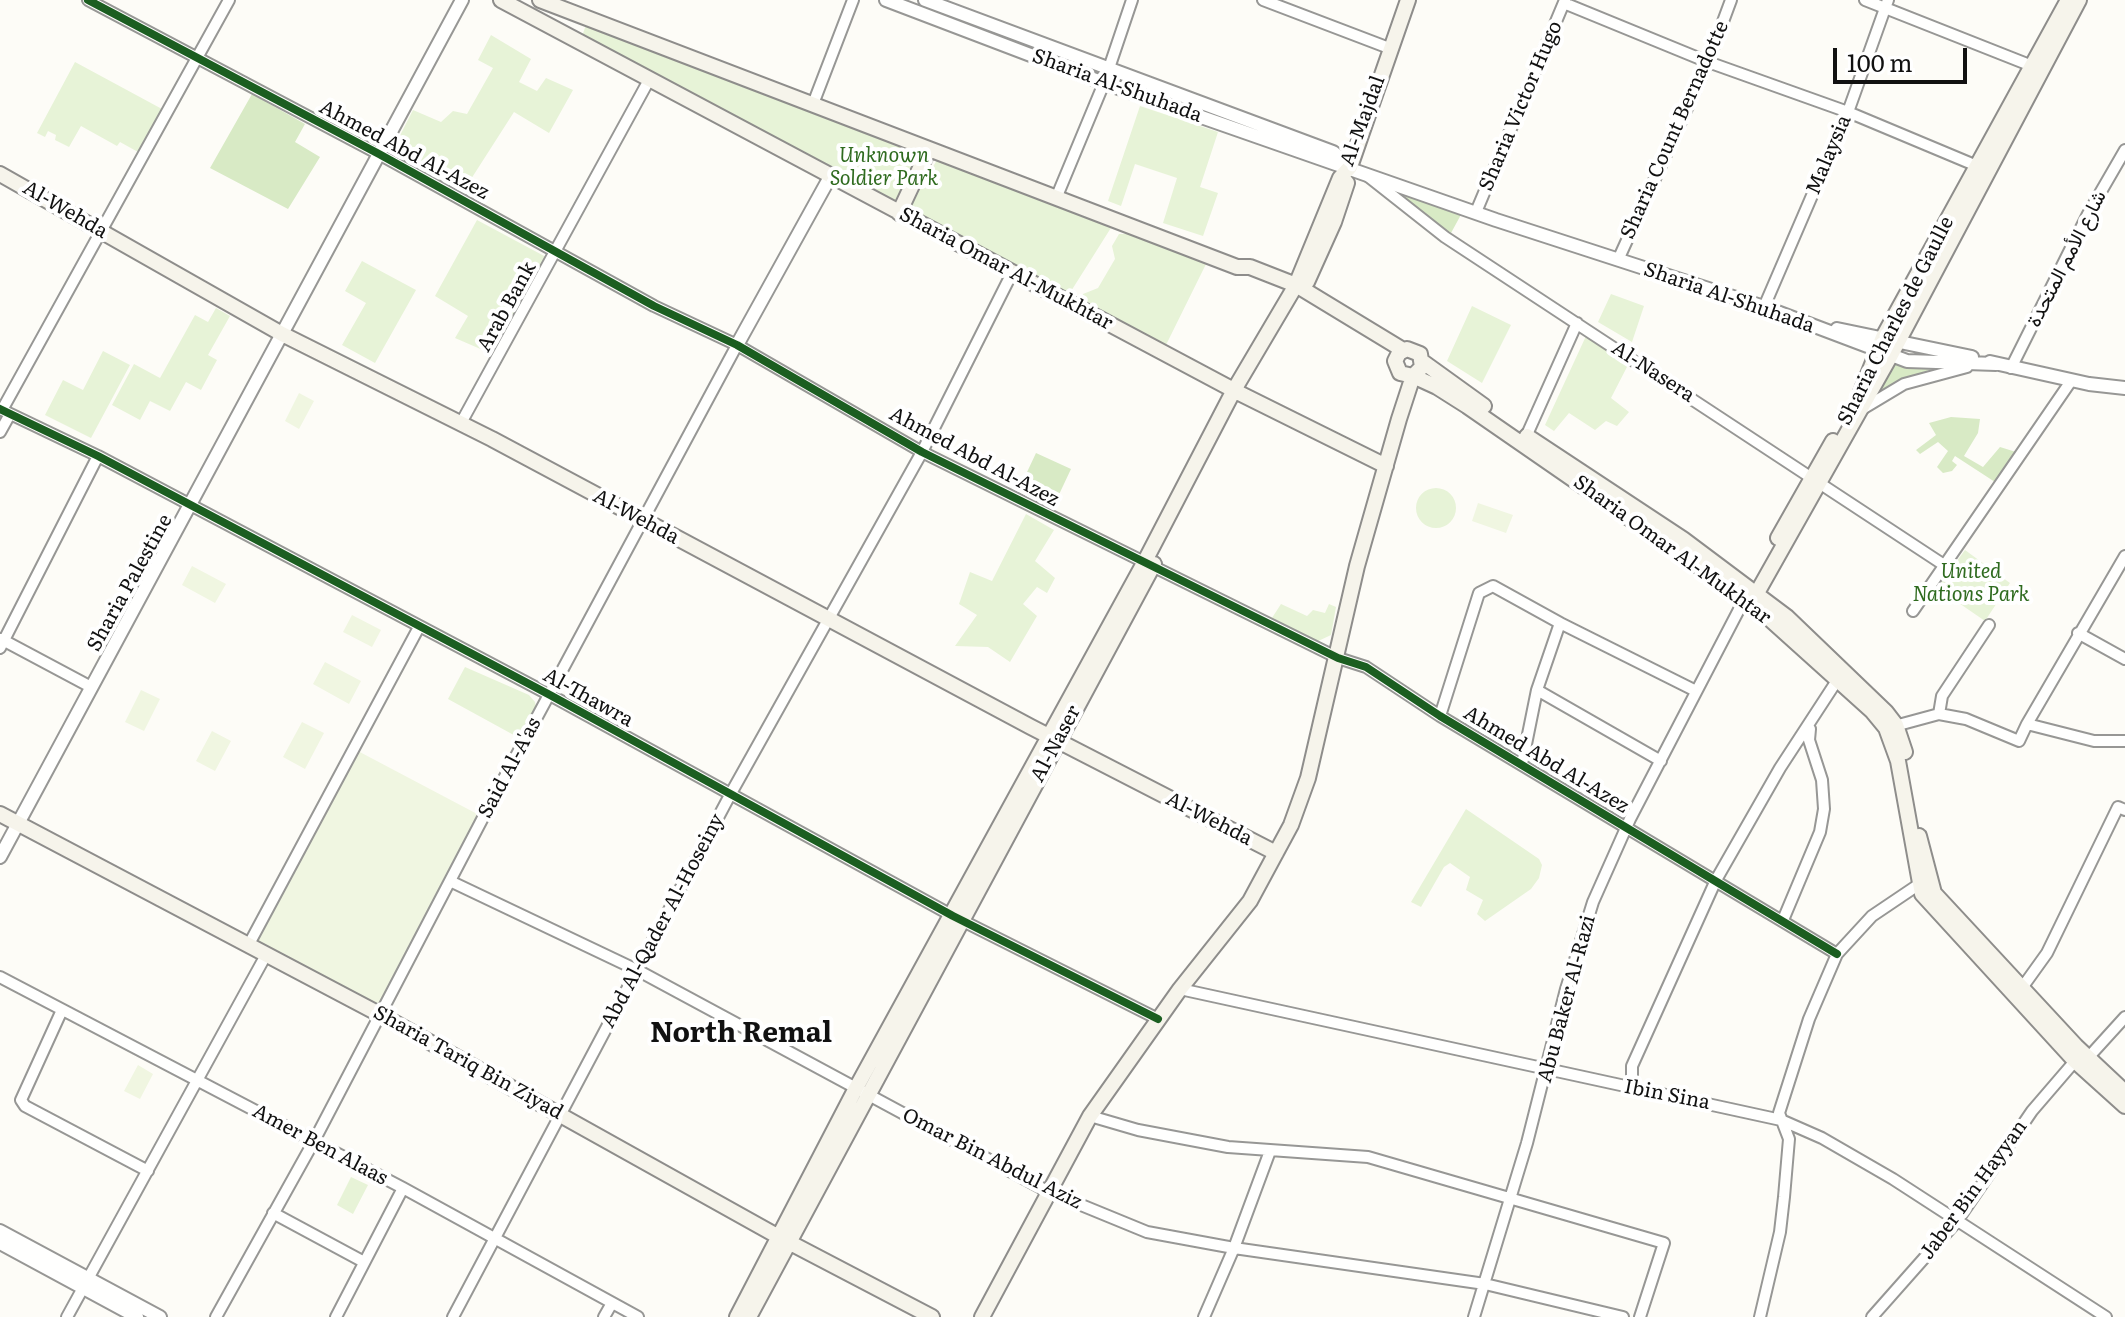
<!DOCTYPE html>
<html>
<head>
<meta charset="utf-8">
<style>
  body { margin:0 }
  #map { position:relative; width:2125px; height:1317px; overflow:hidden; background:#fdfcf7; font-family:Literata,serif }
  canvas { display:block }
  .scale { position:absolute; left:1833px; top:48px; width:134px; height:36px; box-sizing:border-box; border:4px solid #111; border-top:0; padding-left:10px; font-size:24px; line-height:28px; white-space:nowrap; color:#111; -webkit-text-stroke:6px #fff; paint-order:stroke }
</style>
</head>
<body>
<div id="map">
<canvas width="2125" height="1317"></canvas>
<div class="scale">100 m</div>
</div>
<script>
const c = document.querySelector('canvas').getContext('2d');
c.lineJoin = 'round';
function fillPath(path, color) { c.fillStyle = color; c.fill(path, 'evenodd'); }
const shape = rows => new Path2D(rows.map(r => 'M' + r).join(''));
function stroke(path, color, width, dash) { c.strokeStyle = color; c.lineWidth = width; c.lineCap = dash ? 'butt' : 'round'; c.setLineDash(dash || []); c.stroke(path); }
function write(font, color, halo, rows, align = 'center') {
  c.font = font + ' Literata,Vazirmatn,serif'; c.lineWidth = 8; c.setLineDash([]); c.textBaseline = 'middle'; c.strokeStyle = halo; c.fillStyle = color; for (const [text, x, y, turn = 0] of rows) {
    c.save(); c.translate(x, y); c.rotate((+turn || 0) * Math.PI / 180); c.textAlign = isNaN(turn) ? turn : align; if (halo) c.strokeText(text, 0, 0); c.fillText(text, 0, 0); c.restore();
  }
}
fillPath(shape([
  [586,25,596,25,924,151,897,208,581,39],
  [491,35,531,59,519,82,537,91,546,78,573,90,549,133,514,112,464,190,391,153,413,110,441,122,453,111,467,114,493,68,478,60],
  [75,62,162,109,138,152,120,142,117,146,81,126,69,147,55,140,56,135,48,131,45,137,37,133],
  [1140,106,1218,132,1200,187,1218,193,1203,236,1163,223,1177,178,1135,164,1121,206,1108,201],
  [937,160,1114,223,1068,296,906,211],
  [477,220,546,257,492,354,455,338,468,316,435,296],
  [1119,234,1130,234,1207,262,1164,349,1079,303,1083,294,1098,288,1115,259,1112,246],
  [362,261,416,290,375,363,342,345,366,303,345,291],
  [1611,294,1644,306,1632,342,1598,322],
  [1472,306,1511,325,1482,383,1447,361],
  [216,308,230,316,208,355,217,360,201,390,186,382,170,411,150,401,140,420,112,405,134,364,160,378,195,315,208,322],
  [1586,336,1628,365,1611,398,1629,412,1617,426,1606,421,1595,430,1569,413,1554,431,1545,425],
  [103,351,130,365,91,438,45,415,63,380,83,390],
  '1416 508a20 20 0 1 1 40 0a20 20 0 1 1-40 0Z',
  [1026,514,1054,530,1035,561,1055,578,1047,593,1037,587,1023,604,1037,616,1010,662,988,647,955,646,977,615,959,604,970,572,992,581],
  [1965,550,2010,583,1985,621,1937,588],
  [1281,604,1307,616,1313,610,1325,613,1329,604,1336,607,1331,635,1314,643,1270,621],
  [465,667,529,695,535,702,536,708,521,739,448,699],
  [1466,809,1539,859,1542,865,1539,878,1531,889,1485,921,1477,914,1483,900,1466,890,1470,877,1450,863,1444,867,1421,907,1411,902],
  [351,1177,368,1185,353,1214,337,1205]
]), '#e7f3d7');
fillPath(shape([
  [252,94,305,124,295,142,320,157,288,209,210,168],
  [1386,183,1463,211,1451,233,1385,188],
  [1889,362,1926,365,1932,369,1889,386,1870,401],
  [1951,417,1980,419,1978,433,1964,456,1983,467,2000,447,2016,452,1995,482,1955,456,1952,461,1957,465,1952,471,1943,473,1937,467,1948,451,1938,442,1920,454,1916,450,1936,435,1929,423],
  [1036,453,1071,469,1055,503,1020,487]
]), '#d8eac5');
fillPath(shape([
  [299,393,314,401,299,429,285,421],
  [1478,503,1513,515,1506,533,1472,521],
  [192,566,226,584,215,603,182,585],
  [352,615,381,630,372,647,343,632],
  [325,662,361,681,349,704,313,684],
  [141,690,160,699,144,731,125,722],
  [302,722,324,733,305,769,283,757],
  [212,731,231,741,215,771,196,761],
  [356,750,481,816,378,1011,254,942],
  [138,1065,153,1074,140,1099,124,1091]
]), '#f0f6e1');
const minor = shape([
  [88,0,379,154,654,306,737,345,922,452,1338,658,1366,667,1440,716,1837,954],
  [1263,0,1389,48],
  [1865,0,2032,66],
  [1564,3,1708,62,1848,112,1977,166],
  [813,104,853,0],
  [1369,177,1445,237,1944,565],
  [1057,196,1104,83,1132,0],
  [1476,212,1565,0],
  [1618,260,1708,62,1731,0],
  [1764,307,1848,112,1888,0],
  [2011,368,2088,214,2125,150],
  [1864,408,1904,384,1967,367],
  [0,409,98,456,550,695,953,916,1158,1019],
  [2,410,229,0],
  [461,423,649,80],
  [0,432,10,414],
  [1525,439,1577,323],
  [1913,611,2071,381],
  [1560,623,1696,691],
  [2078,633,2125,659],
  [1,639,91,687],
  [0,648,98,456],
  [1939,714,1942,696,1989,625],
  [1440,716,1479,593,1493,586,1560,623,1537,690,1661,761],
  [2027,724,2125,556],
  [1891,727,1939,714,1966,719,2019,741,2027,724,2094,741,2125,741],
  [1522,764,1537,690],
  [452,882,637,970,1047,1191,1147,1232,1234,1248,1485,1284,1623,1317],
  [1783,920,1820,832,1824,809,1822,780,1809,740,1810,729],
  [248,946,419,627],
  [0,977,403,1188,638,1317],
  [1180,989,1781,1120,1822,1138,1893,1179,2106,1317],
  [2019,992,2047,953,2118,807,2125,810],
  [62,1010,21,1100,25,1106,148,1171],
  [2086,1060,2125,1017],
  [1632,1090,1632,1066,1716,880,1780,768,1838,679],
  [1090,1116,1138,1130,1228,1147,1368,1157,1664,1243,1640,1317],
  [273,1213,364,1262],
  [67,1317,266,955],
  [216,1317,314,1141,487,810,737,345],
  [336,1317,403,1188],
  [453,1317,730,795,922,452,1012,273],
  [604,1317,612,1303],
  [1204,1317,1234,1248,1270,1151],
  [1474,1317,1527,1143,1566,989,1593,902,1630,819,1745,598],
  [1760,1317,1780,1232,1784,1197,1789,1139,1779,1113,1809,1019,1837,954,1872,916,1918,885],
  [1872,1317,1957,1221,2032,1111,2075,1061]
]);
const tertiary = shape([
  [886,0,1104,83,1496,220,1764,307,1907,361,1996,364],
  [925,0,1333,152,1348,164],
  [1837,329,1972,357],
  [737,345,830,177],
  [1990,362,2089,384,2125,388],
  [0,857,462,0],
  [0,1231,160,1317],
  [0,1243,137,1317]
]);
const secondary = shape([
  [501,0,1241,394,1386,466],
  [540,0,1237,267,1250,267,1296,285,1403,350],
  [0,174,282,334,492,439,1031,727,1276,853],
  [899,213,929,149],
  [1307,282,1334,222,1347,183],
  [1423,362,1484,406],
  [1861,392,1883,337,2068,0],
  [1527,436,1683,539,1787,617,1886,712,1896,725,1905,752],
  [1778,538,1833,441],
  [1753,600,1891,355,2079,0],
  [0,814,381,1015,779,1237,932,1317],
  [1919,836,1934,893,2076,1046,2125,1092],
  [737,1317,855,1090,1144,563,1234,390,1296,285,1340,178,1350,167,1408,0],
  [749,1317,1154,564],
  [982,1317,1090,1116,1180,989,1250,901,1291,825,1308,778,1357,566,1399,419,1413,376,1422,367,1420,354,1407,349,1399,353,1395,361,1400,373,1413,376,1437,387,1467,406,1752,603,1872,711,1886,728,1898,761,1922,894,2075,1061,2125,1106]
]);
stroke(minor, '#979795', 14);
stroke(tertiary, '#979795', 16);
stroke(secondary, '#8e8d8b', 18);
stroke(minor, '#fffffe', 10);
stroke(tertiary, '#fffffe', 12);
stroke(secondary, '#f6f4eb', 14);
stroke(shape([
  [88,0,379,154,654,306,737,345,922,452,1338,658,1366,667,1440,716,1837,954],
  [0,409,98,456,550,695,953,916,1158,1019]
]), '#1b5e20', 8);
write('20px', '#111', '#fff', [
  ["Sharia Al-Shuhada",1117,86,20],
  ["Sharia Victor Hugo",1521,106,-67],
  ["Al-Majdal",1363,121,-70],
  ["Sharia Count Bernadotte",1675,130,-66],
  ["Ahmed Abd Al-Azez",404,150,28],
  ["Malaysia",1829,155,-67],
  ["Al-Wehda",65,210,30],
  ["شارع الأمم المتحدة",2067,259,-63],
  ["Sharia Omar Al-Mukhtar",1006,269,28],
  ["Sharia Al-Shuhada",1729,298,19],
  ["Arab Bank",507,307,-61],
  ["Sharia Charles de Gaulle",1896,321,-63],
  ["Al-Nasera",1653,372,33],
  ["Ahmed Abd Al-Azez",974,457,28],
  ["Al-Wehda",636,517,28],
  ["Sharia Omar Al-Mukhtar",1672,550,36],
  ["Sharia Palestine",130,583,-61],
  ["Al-Thawra",588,698,29],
  ["Al-Naser",1056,744,-62],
  ["Ahmed Abd Al-Azez",1546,760,31],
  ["Said Al-A'as",510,768,-62],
  ["Al-Wehda",1209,819,27],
  ["Abd Al-Qader Al-Hoseiny",663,921,-62],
  ["Abu Baker Al-Razi",1567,999,-75],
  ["Sharia Tariq Bin Ziyad",468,1063,29],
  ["Ibin Sina",1667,1095,11],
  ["Amer Ben Alaas",320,1145,28],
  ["Omar Bin Abdul Aziz",992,1159,27],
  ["Jaber Bin Hayyan",1974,1190,-54]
]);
write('italic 20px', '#2f6b1f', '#fff', [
  ["Unknown",884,156],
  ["Soldier Park",884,179],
  ["United",1971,572],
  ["Nations Park",1971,595]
]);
write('bold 28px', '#111', '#fff', [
  ["North Remal",741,1034]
]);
</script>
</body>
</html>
